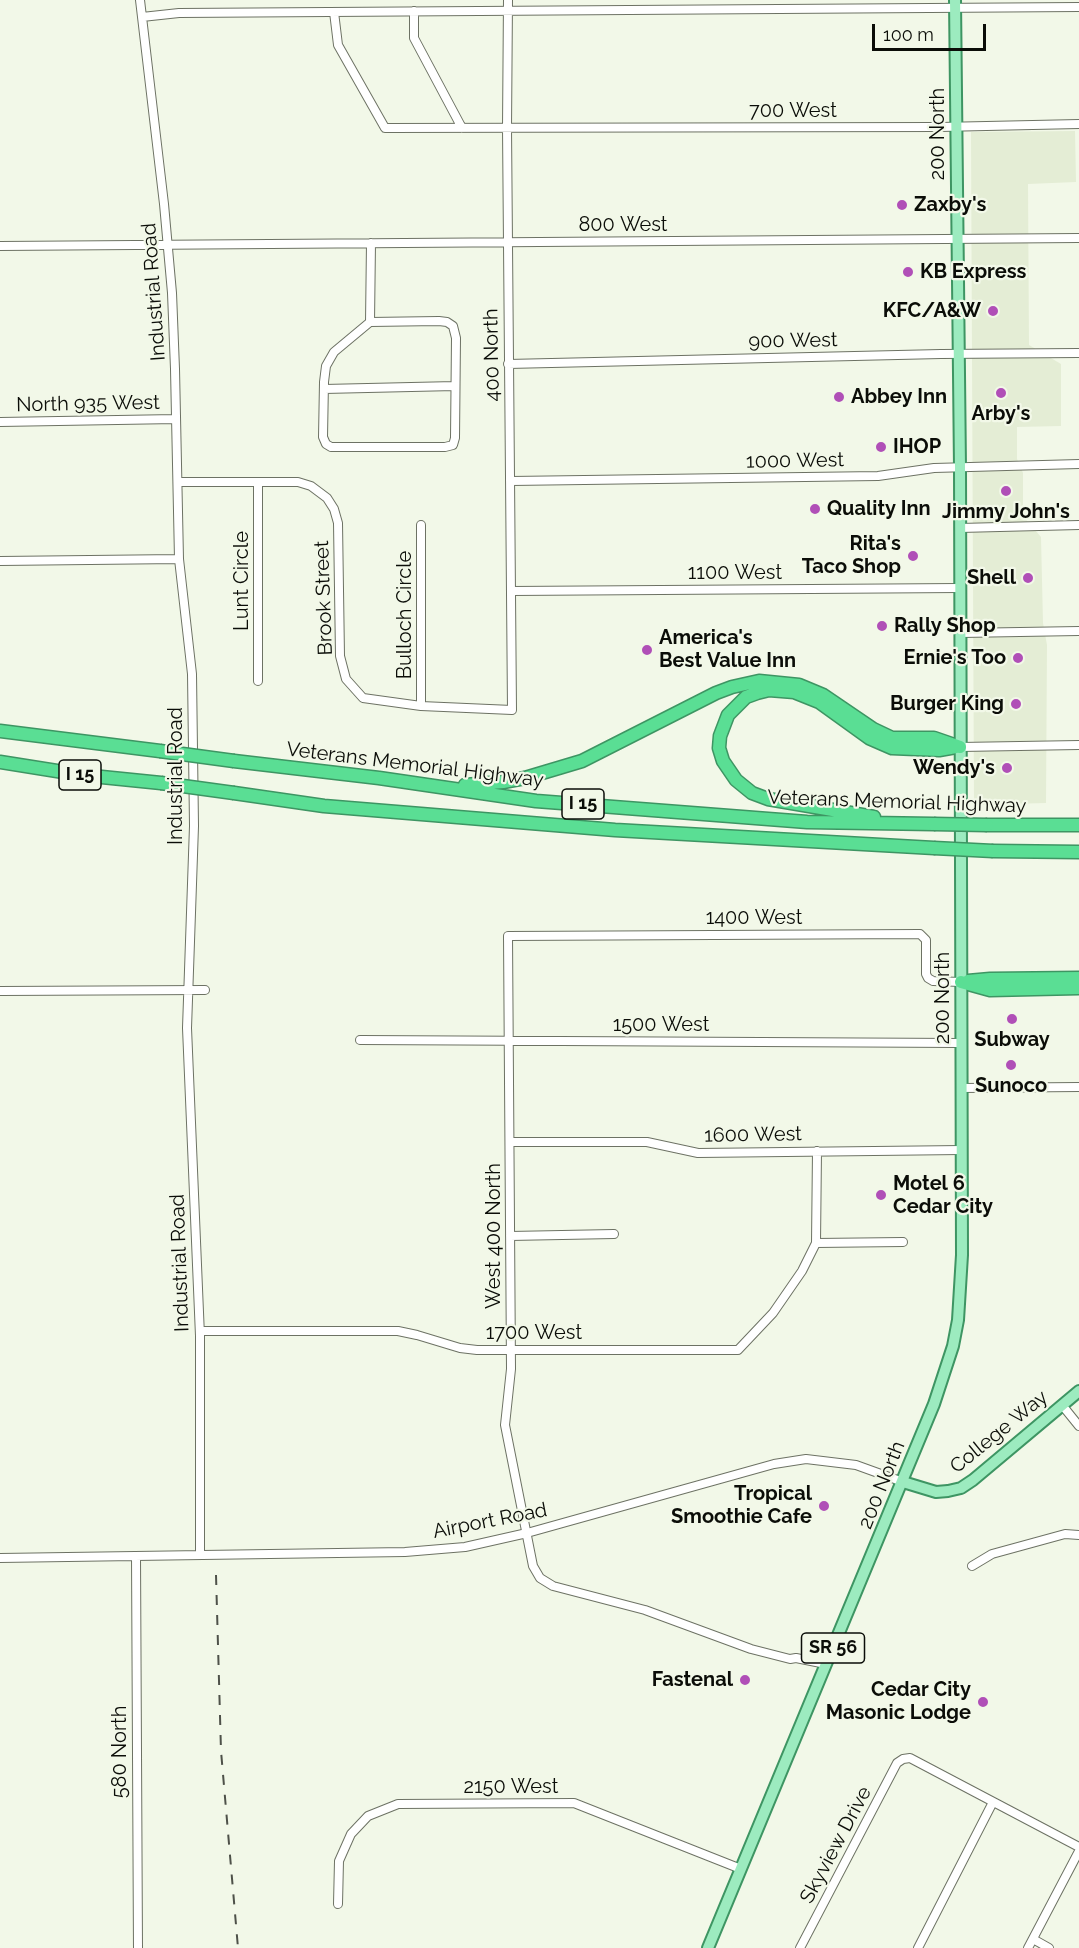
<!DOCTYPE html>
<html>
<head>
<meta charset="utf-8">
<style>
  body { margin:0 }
  #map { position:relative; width:1079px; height:1948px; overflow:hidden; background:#f2f8e8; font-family:Raleway,sans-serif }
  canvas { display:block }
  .scale { position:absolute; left:872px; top:24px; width:114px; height:27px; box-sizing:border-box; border:3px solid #0b0d08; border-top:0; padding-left:8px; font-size:18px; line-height:21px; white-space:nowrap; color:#0b0d08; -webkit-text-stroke:4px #f2f8e8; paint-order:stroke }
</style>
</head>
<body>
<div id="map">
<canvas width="1079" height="1948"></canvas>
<div class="scale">100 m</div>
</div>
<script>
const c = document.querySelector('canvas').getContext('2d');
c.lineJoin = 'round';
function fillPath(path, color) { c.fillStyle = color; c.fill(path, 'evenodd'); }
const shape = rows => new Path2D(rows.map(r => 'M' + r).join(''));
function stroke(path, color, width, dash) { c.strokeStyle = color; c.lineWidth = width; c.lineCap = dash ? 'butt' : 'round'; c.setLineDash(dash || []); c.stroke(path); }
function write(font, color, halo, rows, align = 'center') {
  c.font = font + ' Raleway,sans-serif'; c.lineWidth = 4.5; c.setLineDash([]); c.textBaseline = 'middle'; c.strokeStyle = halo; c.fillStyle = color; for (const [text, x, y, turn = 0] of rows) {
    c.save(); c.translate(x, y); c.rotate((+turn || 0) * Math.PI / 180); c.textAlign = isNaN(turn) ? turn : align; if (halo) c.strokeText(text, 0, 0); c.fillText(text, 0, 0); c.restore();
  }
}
fillPath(shape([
  [1075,131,1076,182,1028,184,1029,345,1061,364,1061,426,1017,427,1017,459,1023,473,1023,516,1041,537,1043,623,1047,645,1046,803,974,805,971,132]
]), '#e4edd5');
const minor = shape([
  [140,0,164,204,172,293,175,369,179,559,192,674,194,826,187,1028,200,1336,200,1555],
  [414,11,414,38,462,128],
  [334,12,338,45,385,128,940,127,1079,124],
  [142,17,179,13,1079,7],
  [0,246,1079,238],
  [370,322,334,352,326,366,324,382,323,437,326,444,331,447,445,447,453,445,455,438,456,338,453,326,447,322,439,321,370,322,371,243],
  [508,364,941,354,1079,353],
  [324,389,455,386],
  [0,422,176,419],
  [511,481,878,476,934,468,1079,464],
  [178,482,298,482,311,486,327,498,334,509,338,523,340,656,346,679,363,698,421,706,512,710,507,128,508,0],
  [960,528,1079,525],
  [0,561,179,559],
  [511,591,960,588],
  [961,633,1079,631],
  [258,681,258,482],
  [421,706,421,525],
  [960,747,1079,745],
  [0,991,205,990],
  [360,1040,961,1043],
  [961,1088,1079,1087],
  [510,1142,647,1142,698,1153,962,1150],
  [510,1236,614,1234],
  [816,1243,903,1242],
  [200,1331,398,1331,417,1335,460,1348,477,1350,738,1350,773,1313,802,1271,816,1243,817,1151],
  [1062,1405,1079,1426],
  [136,1556,138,1948],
  [0,1558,405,1552,465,1547,527,1533,774,1464,806,1459,856,1465,903,1482],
  [972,1566,992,1554,1065,1534,1079,1535],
  [826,1664,796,1658,790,1659,751,1649,645,1610,553,1586,540,1578,533,1566,505,1425,511,1369,508,936,920,934,926,940,926,974,928,978,933,981,961,982],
  [338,1904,339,1861,351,1834,368,1816,398,1804,574,1803,741,1869],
  [1033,1939,1049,1948],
  [800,1948,897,1763,903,1759,910,1758,1079,1847],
  [918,1948,993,1802],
  [1028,1948,1079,1851]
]);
const major = shape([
  [903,1482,936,1492,948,1491,961,1488,973,1480,1079,1391],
  [708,1948,934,1404,953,1346,958,1320,962,1255,960,468,955,0]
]);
const highway = shape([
  [0,731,160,751],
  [234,761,379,778,536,801,807,822,934,824],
  [0,762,82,775,161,783],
  [465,785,503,782,525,778,582,761,716,693,732,687,759,681,799,685,823,695,873,729,892,738,934,738,960,747],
  [234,793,324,806,615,830,934,848],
  [874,817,768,799,752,793,736,780,723,761,719,748,720,736,728,715,746,697,757,693,769,690,794,692,819,702,869,738,892,748,939,750,956,747],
  [987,825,1079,825],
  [993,851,1079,852],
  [968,981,990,979,1079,978],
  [961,982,990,990,1079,988]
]);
stroke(minor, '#6d7264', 10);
stroke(major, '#3e9563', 14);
stroke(highway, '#3e9563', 15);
stroke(minor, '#fff', 8);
stroke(major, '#9cebbf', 10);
stroke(highway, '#5ade94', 12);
stroke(shape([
  [216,1575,221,1751,238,1948]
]), '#4e5149', 2, [10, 10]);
const highwayBridge = shape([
  [160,751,234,761],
  [161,783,234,793],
  [934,824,987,825],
  [934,848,993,851]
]);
stroke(highwayBridge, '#3e9563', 15, []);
stroke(highwayBridge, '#5ade94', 12);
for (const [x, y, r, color] of [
  [902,205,6,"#b04fb7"],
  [908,272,6,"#b04fb7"],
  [993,311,6,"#b04fb7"],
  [1001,393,6,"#b04fb7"],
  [839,397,6,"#b04fb7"],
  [881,447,6,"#b04fb7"],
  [1006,491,6,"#b04fb7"],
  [815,509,6,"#b04fb7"],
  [913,556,6,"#b04fb7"],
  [1028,578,6,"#b04fb7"],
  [882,626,6,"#b04fb7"],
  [647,650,6,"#b04fb7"],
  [1018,658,6,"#b04fb7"],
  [1016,704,6,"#b04fb7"],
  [1007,768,6,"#b04fb7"],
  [1012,1019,6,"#b04fb7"],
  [1011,1065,6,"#b04fb7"],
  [881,1195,6,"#b04fb7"],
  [824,1506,6,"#b04fb7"],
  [745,1680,6,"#b04fb7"],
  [983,1702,6,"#b04fb7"]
]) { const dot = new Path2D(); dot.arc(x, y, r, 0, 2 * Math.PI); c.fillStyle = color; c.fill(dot); stroke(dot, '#f2f8e8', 2); }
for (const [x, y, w] of [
  [80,775,42],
  [583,804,42],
  [833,1648,63]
]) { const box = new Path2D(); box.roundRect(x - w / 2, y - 15, w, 30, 4.5); c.fillStyle = '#f2f8e8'; c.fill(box); stroke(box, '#0b0d08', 1.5); }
write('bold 18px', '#0b0d08', null, [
  ["I 15",80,775],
  ["I 15",583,804],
  ["SR 56",833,1648]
]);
write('20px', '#0b0d08', '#f2f8e8', [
  ["700 West",793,111],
  ["200 North",938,134,-90],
  ["800 West",623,225],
  ["Industrial Road",154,292,-94],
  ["900 West",793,341,-1],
  ["400 North",492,355,-91],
  ["North 935 West",88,404,-1],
  ["1000 West",795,461,-1],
  ["1100 West",735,573],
  ["Lunt Circle",242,581,-90],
  ["Brook Street",324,598,-92],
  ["Bulloch Circle",405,615,-90],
  ["Veterans Memorial Highway",415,765,7],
  ["Industrial Road",176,776,-90],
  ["Veterans Memorial Highway",897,802,2],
  ["1400 West",754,918],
  ["200 North",943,998,-90],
  ["1500 West",661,1025],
  ["1600 West",753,1135,-1],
  ["West 400 North",494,1236,-90],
  ["Industrial Road",180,1263,-92],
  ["1700 West",534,1333],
  ["College Way",999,1432,-39],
  ["200 North",882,1485,-68],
  ["Airport Road",490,1521,-11],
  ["580 North",120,1752,-90],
  ["2150 West",511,1787],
  ["Skyview Drive",836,1845,-62]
]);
write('bold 20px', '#0b0d08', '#f2f8e8', [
  ["Zaxby's",914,205,"left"],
  ["KB Express",920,272,"left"],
  ["KFC/A&W",981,311],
  ["Abbey Inn",851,397,"left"],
  ["Arby's",1001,414,"center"],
  ["IHOP",893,447,"left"],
  ["Quality Inn",827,509,"left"],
  ["Jimmy John's",1006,512,"center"],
  ["Rita's",901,544],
  ["Taco Shop",901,567],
  ["Shell",1016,578],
  ["Rally Shop",894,626,"left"],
  ["America's",659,638,"left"],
  ["Best Value Inn",659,661,"left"],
  ["Ernie's Too",1006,658],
  ["Burger King",1004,704],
  ["Wendy's",995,768],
  ["Subway",1012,1040,"center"],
  ["Sunoco",1011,1086,"center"],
  ["Motel 6",893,1184,"left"],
  ["Cedar City",893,1207,"left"],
  ["Tropical",812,1494],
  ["Smoothie Cafe",812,1517],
  ["Fastenal",733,1680],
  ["Cedar City",971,1690],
  ["Masonic Lodge",971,1713]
], 'right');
</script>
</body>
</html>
